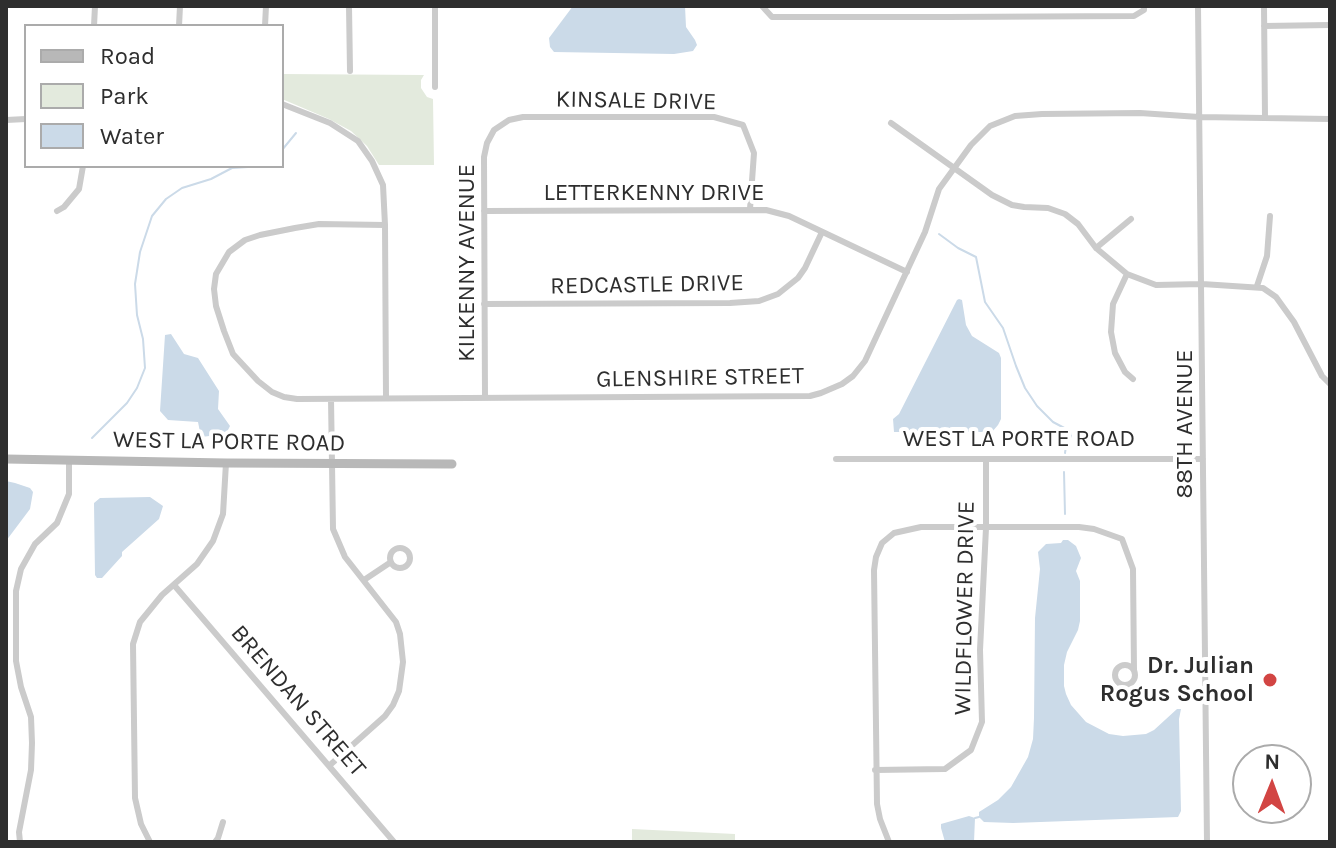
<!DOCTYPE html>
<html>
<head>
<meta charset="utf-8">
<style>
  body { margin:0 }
  #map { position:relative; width:1336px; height:848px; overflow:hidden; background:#fff; font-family:Karla,sans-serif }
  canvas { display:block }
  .frame { position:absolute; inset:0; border:8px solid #2e2e2e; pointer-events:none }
  .legend { position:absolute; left:24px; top:24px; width:260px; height:144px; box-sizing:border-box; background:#fff; border:2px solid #ababab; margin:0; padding:10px 14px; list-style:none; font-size:24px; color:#2e2e2e }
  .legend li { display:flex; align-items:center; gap:16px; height:40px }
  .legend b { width:40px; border:2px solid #ababab }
  .north { position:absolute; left:1232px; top:744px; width:80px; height:80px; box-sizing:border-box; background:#fff; border:2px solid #ababab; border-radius:50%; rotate:1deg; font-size:22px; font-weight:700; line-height:32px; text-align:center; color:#2e2e2e }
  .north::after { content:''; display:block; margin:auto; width:28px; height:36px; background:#d24543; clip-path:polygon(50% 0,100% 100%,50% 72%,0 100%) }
</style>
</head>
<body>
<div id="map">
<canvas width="1336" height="848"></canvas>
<div class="frame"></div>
<ul class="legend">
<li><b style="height:10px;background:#b8b8b8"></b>Road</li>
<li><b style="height:22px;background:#e3eadd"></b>Park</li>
<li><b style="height:22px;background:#cbdae8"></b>Water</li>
</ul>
<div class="north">N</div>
</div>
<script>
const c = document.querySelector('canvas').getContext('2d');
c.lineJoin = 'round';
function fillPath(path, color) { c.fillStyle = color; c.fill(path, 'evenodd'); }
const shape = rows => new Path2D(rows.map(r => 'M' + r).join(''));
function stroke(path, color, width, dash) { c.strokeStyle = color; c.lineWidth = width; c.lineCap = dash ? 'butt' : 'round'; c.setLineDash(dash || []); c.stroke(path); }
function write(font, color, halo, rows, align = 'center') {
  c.font = font + ' Karla,sans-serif'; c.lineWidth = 8; c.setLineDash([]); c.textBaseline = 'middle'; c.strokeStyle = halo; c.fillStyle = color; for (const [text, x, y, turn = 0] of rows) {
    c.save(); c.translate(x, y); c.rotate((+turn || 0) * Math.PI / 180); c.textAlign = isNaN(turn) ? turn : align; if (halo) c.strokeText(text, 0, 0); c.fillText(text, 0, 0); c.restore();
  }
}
fillPath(shape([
  [282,74,424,75,421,80,421,88,427,97,433,99,434,165,379,165,367,146,351,131,329,119,282,99],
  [632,829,735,834,735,842,632,842]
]), '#e3eadd');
fillPath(shape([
  [573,6,685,6,686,27,695,40,697,45,693,51,674,54,554,52,550,47,549,38],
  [959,299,962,300,966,325,972,336,999,353,1001,358,1001,419,998,425,992,432,894,432,893,419,899,414,957,300],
  [171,334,184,354,198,358,219,391,218,409,230,426,226,434,201,437,198,422,168,420,160,411,165,335],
  [6,481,15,483,30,488,33,492,30,509,6,541],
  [150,497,163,506,159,519,122,552,122,556,102,578,97,578,95,575,94,503,100,498],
  [1063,540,1068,540,1076,546,1081,558,1076,571,1080,581,1080,621,1078,630,1067,652,1064,665,1064,686,1066,694,1071,705,1086,722,1109,734,1123,736,1146,734,1154,730,1177,709,1181,709,1179,719,1181,811,1178,817,1013,823,984,822,979,817,979,812,998,800,1011,787,1028,757,1033,739,1034,718,1035,618,1040,569,1038,552,1046,544,1061,543],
  [969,816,975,818,974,842,945,842,941,828,941,824]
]), '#cbdae8');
stroke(shape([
  [282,150,296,133],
  [939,234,958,248,976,257,985,302,1003,328,1016,366,1025,388,1037,406,1053,422,1070,431,1071,436,1066,446,1065,453],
  [92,438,127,403,137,388,145,368,143,339,137,315,135,284,140,252,152,216,166,199,182,188,211,179,232,168,264,166],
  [1064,472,1065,514],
  [975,818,979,817]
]), '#cbdae8', 2);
stroke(shape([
  [349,6,350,71],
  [762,6,772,17,947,17,1134,16,1144,10,1144,6],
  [1198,6,1207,842],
  [1264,6,1265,118],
  [94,26,95,6],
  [179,26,180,6],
  [265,26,266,6],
  [1264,26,1330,25],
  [435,87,435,6],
  [282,104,330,123,358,141,372,161,383,185,385,225,386,398],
  [6,120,26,119],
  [891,123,992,195,1012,205,1024,207,1048,208,1065,214,1078,224,1096,248,1127,274,1156,285,1202,284,1263,288,1276,297,1294,322,1322,376,1330,384],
  [57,211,64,207,79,189,83,166],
  [484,211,766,210,789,216,907,272],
  [385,225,319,224,295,228,260,235,245,240,229,252,216,274,214,289,216,306,224,331,233,354,258,381,272,392,284,397,297,399,810,396,821,393,842,384,853,376,865,361,925,232,939,189,971,145,990,126,1015,116,1042,114,1140,113,1199,117,1330,119],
  [1096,248,1131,219],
  [1127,274,1113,304,1111,332,1115,353,1125,372,1133,379],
  [1257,286,1267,256,1270,216],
  [484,304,730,303,759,301,778,294,798,278,805,268,822,232],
  [485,398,484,157,487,143,494,130,509,120,523,117,714,117,743,125,754,153,750,209],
  [836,459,1203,459],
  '390 558a10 10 0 1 1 20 0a10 10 0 1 1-20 0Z',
  [364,580,391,562],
  [174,585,394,842],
  '1115 675a10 10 0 1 1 20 0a10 10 0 1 1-20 0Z',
  [330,765,385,716,393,705,399,691,403,662,400,634,396,622,345,557,333,529,331,399],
  [875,770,945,769,971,750,982,722,980,650,986,528,986,459],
  [20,842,19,832,31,770,32,743,31,717,21,687,16,661,16,591,21,569,35,544,57,523,69,494,69,459],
  [150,842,141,824,135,798,133,644,140,622,162,595,197,564,213,541,223,514,226,463],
  [215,842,218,838,223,822],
  [889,842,880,819,877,804,874,570,876,557,882,543,894,533,921,527,1079,527,1094,529,1122,539,1133,569,1134,670]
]), '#cbcbcb', 6);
stroke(shape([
  [6,459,226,463,452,464]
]), '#b8b8b8', 9);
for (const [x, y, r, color] of [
  [1270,680,8,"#d24543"]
]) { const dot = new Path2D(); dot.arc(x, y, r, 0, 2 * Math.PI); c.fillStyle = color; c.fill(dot); stroke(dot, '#fff', 3); }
write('24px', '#2e2e2e', '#fff', [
  ["KINSALE DRIVE",636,101,1],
  ["LETTERKENNY DRIVE",654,193],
  ["KILKENNY AVENUE",467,263,-90],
  ["REDCASTLE DRIVE",647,285,-1],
  ["GLENSHIRE STREET",700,378,-1],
  ["88TH AVENUE",1185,424,-90],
  ["WEST LA PORTE ROAD",1019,439],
  ["WEST LA PORTE ROAD",229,442,1],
  ["WILDFLOWER DRIVE",965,608,-89],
  ["BRENDAN STREET",298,701,49]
]);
write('bold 24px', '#2e2e2e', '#fff', [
  ["Dr. Julian",1254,666],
  ["Rogus School",1254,694]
], 'right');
</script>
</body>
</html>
